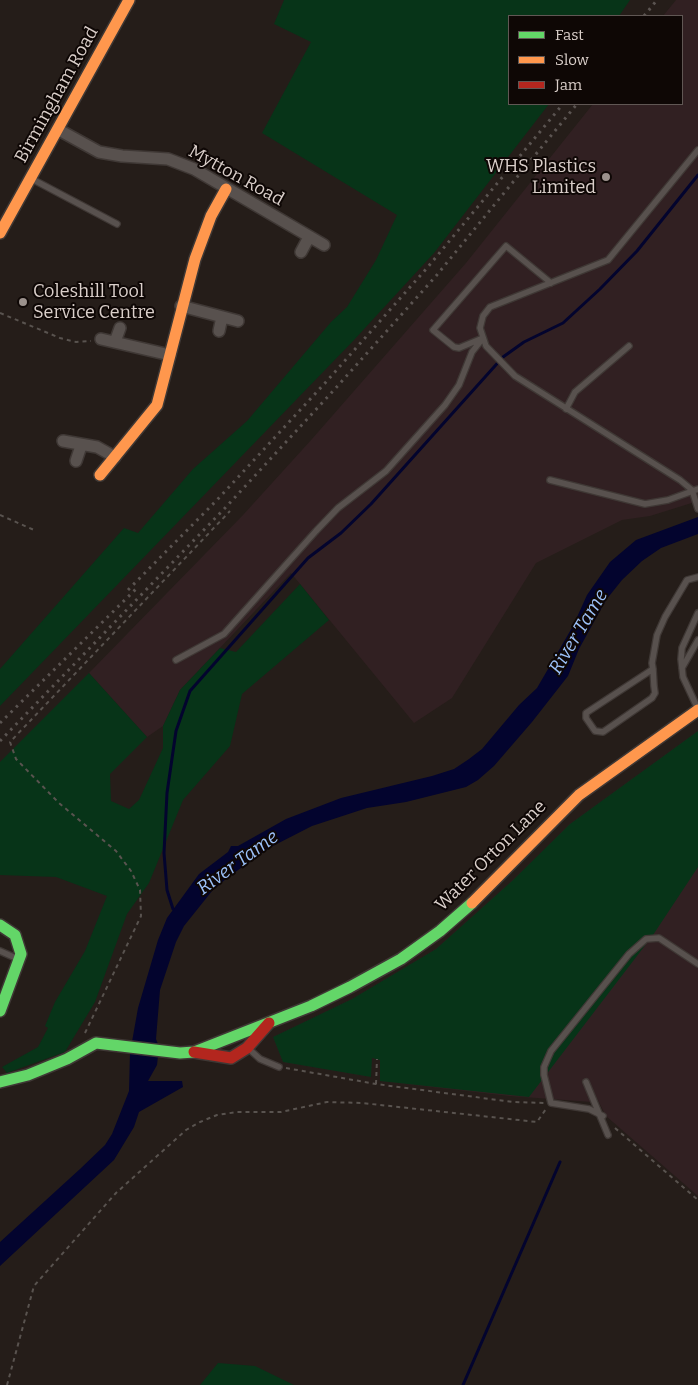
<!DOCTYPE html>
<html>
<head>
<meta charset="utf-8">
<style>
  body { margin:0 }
  #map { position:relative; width:698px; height:1385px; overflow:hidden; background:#251d19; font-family:Bitter,serif }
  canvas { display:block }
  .legend { position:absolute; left:508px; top:15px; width:175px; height:90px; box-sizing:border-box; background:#0e0705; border:1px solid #605754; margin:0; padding:6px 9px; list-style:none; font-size:15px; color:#dacfca }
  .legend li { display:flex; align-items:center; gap:10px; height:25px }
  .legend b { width:25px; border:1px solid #605754 }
</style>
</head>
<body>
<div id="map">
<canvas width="698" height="1385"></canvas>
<ul class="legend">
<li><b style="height:6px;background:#63d668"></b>Fast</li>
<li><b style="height:6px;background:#ff974d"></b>Slow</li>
<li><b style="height:6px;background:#b3261e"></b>Jam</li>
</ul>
</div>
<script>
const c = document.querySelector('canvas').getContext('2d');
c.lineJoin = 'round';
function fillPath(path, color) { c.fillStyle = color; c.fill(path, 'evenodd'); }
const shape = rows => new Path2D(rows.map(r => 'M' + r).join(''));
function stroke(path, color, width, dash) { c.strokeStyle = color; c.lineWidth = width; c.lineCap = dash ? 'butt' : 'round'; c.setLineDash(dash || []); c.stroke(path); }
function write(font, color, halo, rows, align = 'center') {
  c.font = font + ' Bitter,serif'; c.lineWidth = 4; c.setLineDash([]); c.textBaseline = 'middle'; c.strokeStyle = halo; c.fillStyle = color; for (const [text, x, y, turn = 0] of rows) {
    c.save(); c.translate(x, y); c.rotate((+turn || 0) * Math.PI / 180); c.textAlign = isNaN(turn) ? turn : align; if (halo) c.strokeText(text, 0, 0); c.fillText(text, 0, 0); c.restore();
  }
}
fillPath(shape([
  [676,0,698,0,698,501,650,516,622,520,536,563,452,698,414,723,291,573,180,690,163,726,147,737,89,673,243,515,312,439,466,263,593,104,682,104,682,16,663,16],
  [698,731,698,1196,606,1116,588,1081,583,1083,592,1102,510,1096,380,1081,380,1060,372,1058,371,1077,283,1062,273,1037,352,999,436,949,512,881,570,824]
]), '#312022');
fillPath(shape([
  [284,0,630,0,619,16,509,16,509,104,549,104,434,253,354,340,0,706,0,669,124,528,138,533,193,469,247,421,331,322,347,307,376,260,397,215,262,133,311,42,274,24],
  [300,584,329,620,242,694,230,746,183,800,149,883,127,914,95,1002,65,1052,7,1073,2,1067,38,1047,48,1028,45,1026,55,1002,85,951,107,896,56,877,0,875,0,762,89,673,147,737,110,774,111,801,129,809,139,800,163,748,163,726,180,690,220,648,236,652],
  [698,731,698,867,653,935,529,1097,380,1081,380,1060,372,1058,371,1077,283,1062,273,1037,352,999,436,949,512,881,570,824],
  [218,1363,255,1366,294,1385,200,1385]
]), '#073418');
fillPath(shape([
  [698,517,698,534,661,548,642,561,622,580,606,600,579,649,568,676,532,722,494,766,478,780,466,787,406,802,367,808,312,826,269,848,227,878,212,891,184,926,176,942,160,990,156,1039,159,1047,157,1065,148,1081,182,1081,183,1087,139,1112,134,1127,114,1160,0,1266,0,1242,80,1169,105,1145,112,1134,129,1091,130,1053,138,1008,158,940,167,918,199,874,228,852,231,846,238,846,286,819,341,798,432,776,454,769,469,759,482,749,519,705,537,688,573,626,587,595,610,562,636,540]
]), '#03042e');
stroke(shape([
  [173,909,167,890,164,853,167,793,176,731,190,691,308,558,341,533,371,504,503,357,524,342,563,323,600,289,637,251,698,175],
  [463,1385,560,1162]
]), '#03042e', 3);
const lane = shape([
  [698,150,608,260,490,307,483,316,480,328,486,346,515,376,680,480,692,490,698,509],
  [32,179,117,224],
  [566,409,575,392,629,346],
  [550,480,645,504,668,500,698,489],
  [176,660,224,634,316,531,338,508,386,471,445,405,459,385,472,352,483,338,459,348,454,347,433,330,506,246,551,283],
  [682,668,698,640],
  [653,669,586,713,586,718,595,731,603,732,652,698,655,693,654,686,653,669,652,663,657,635,665,617,687,580,698,577],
  [698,709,683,677,681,659,682,648,698,613],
  [0,951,18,959],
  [249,1049,260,1059,279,1067],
  [586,1082,608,1135],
  [603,1116,589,1109,551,1103,544,1075,544,1067,551,1051,629,954,646,939,659,938,698,964]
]);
const street = shape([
  [59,130,99,152,122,156,168,159,194,169,324,245],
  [301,252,309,237],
  [181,306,238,321],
  [219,331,222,317],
  [101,339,170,355],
  [115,342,120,328],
  [63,441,97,447,115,457],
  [76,461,81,446]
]);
const fast = shape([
  [0,925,15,935,21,954,0,1011],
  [0,1082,28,1075,67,1059,96,1043,180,1053,194,1052,311,1006,350,987,401,959,440,931,472,903]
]);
const slow = shape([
  [0,233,129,0],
  [100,475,157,405,195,259,211,216,226,189],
  [472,903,579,795,698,710]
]);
const jam = shape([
  [194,1052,231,1058,247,1048,269,1023]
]);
stroke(lane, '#3f3835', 8);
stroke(street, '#3f3835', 14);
stroke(fast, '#3f3835', 14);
stroke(slow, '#3f3835', 14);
stroke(jam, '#3f3835', 14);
stroke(shape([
  [0,313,60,338,76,342,91,341],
  [0,515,34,530],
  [85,1033,141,916,140,890,131,871,116,851,59,803,16,759,10,742,230,511],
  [286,1068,376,1084,513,1102,544,1103],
  [376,1084,377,1059],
  [615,1128,698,1200],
  [7,1385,34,1286,116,1193,186,1130,200,1122,217,1115,237,1112,281,1112,327,1102,362,1103,537,1122,546,1109]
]), '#59534f', 2, [4, 4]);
stroke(lane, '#58514e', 5.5);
stroke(street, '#58514e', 11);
stroke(fast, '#63d668', 11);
stroke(slow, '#ff974d', 11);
stroke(jam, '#b3261e', 11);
stroke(shape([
  [644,16,657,0],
  [128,590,217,500,326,382,427,268,563,104],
  [0,723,137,588],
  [0,741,226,507,334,390,436,276,577,104]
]), '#5b5451', 3, [2.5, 5]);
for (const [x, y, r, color] of [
  [606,177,5,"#9b918c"],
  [23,302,5,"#9b918c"]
]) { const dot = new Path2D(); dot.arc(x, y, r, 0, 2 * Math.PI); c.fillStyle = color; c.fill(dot); stroke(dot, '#0e0705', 2); }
write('18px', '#dacfca', '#0e0705', [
  ["Birmingham Road",57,95,-61],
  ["Mytton Road",236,176,29],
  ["Water Orton Lane",491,856,-45]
]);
write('18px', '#dacfca', '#0e0705', [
  ["WHS Plastics",596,167],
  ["Limited",596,188],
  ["Coleshill Tool",33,292,"left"],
  ["Service Centre",33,313,"left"]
], 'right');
write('italic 19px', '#9cc1f9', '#0e0705', [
  ["River Tame",579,632,-59],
  ["River Tame",238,863,-36]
]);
</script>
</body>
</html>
